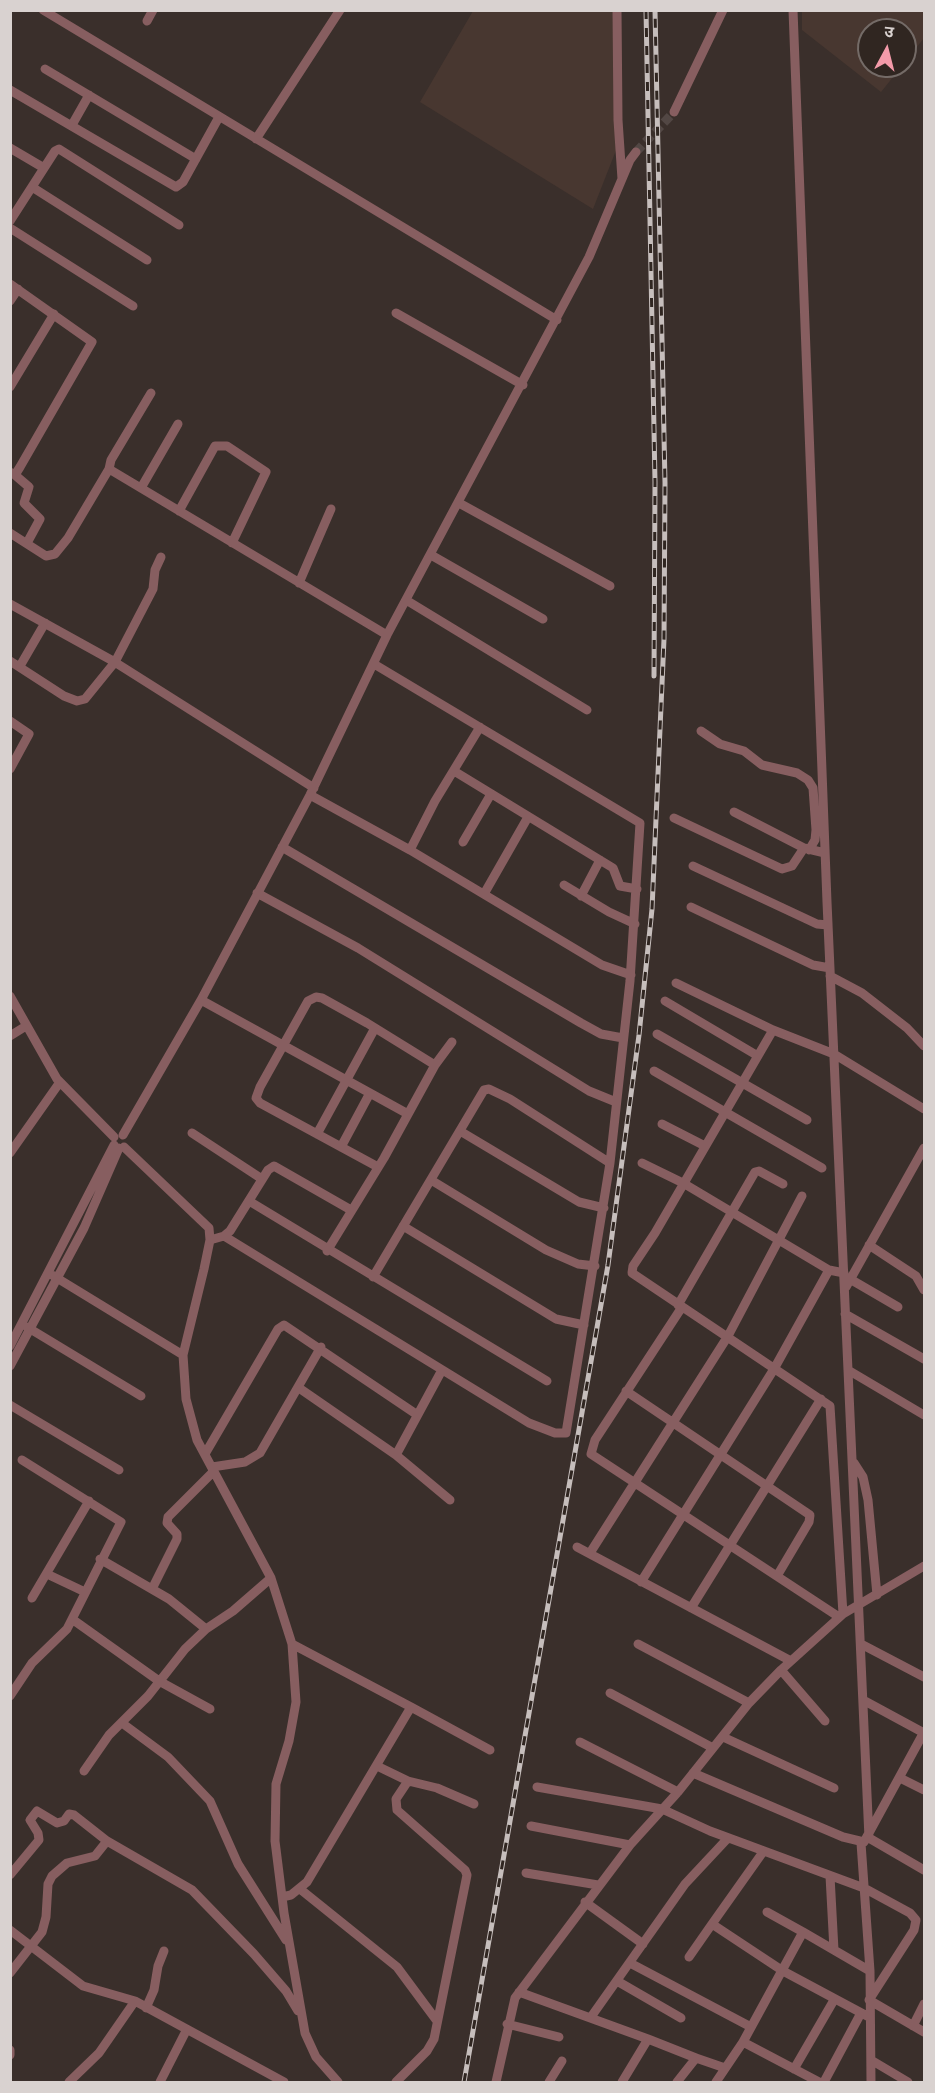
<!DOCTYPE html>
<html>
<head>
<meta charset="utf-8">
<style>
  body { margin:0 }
  #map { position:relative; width:935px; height:2093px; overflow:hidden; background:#3a2f2b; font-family:"Public Sans","Noto Sans Devanagari",sans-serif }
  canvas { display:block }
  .frame { position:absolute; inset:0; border:12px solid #d9d2d0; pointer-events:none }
  .north { position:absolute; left:857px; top:18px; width:60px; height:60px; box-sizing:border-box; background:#302621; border:2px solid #746b67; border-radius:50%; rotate:7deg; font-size:16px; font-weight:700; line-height:24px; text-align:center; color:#d9d2d0 }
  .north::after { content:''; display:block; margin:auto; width:21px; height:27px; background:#f39aa9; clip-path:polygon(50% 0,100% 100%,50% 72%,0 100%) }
</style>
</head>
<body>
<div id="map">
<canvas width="935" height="2093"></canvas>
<div class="frame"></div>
<div class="north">उ</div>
</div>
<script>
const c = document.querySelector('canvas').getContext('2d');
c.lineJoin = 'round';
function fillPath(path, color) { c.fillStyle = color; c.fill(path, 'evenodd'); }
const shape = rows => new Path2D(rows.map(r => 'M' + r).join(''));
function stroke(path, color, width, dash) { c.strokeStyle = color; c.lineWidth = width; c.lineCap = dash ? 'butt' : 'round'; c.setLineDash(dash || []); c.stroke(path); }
fillPath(shape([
  [473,11,617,11,622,135,593,209,420,102],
  [802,11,924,11,924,38,905,62,905,30,869,30,869,66,902,66,881,92,802,30]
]), '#483730');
stroke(shape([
  [636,152,674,112]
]), '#524744', 9, [9, 4.5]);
stroke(shape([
  [43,10,557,320],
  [617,10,618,120,622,179],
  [793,10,827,902,869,1838],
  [147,21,153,10],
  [45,69,196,159],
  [10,90,176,187,183,182,219,117],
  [674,112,723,10],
  [72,125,89,95],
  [256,139,340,10],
  [10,148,44,168],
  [32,187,147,260],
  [10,221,55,151,59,149,179,225],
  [10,228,133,306],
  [10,284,92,342,20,467,15,475,10,472],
  [10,301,18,289],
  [396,313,523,385],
  [10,387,54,314],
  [109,469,111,460,151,393],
  [15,475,29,487,24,503,40,519,27,543],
  [141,488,178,424],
  [459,503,610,586],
  [179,511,215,446,227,446,266,472,232,543],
  [10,533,46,556,55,554,68,538,109,469,387,635],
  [431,555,543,619],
  [299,583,331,509],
  [406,600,587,710],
  [10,604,113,661,314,788],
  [10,661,64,696,77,701,85,699,115,662,153,589,155,570,161,557],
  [20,666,45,623],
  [10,721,29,734,10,769],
  [701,731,720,744,744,751,762,765,797,773,808,780,813,788,816,830,815,840,809,850],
  [454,771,613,868,620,886,637,889],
  [310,795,410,850,602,965,631,975],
  [734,812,804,848,825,853],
  [674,818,782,869,792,866,804,848],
  [463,842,491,794],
  [282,847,581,1023,601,1034,623,1038],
  [410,850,435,801,480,727],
  [693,866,817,924,828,925],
  [564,885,609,912,635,924],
  [257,893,358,948,589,1091,616,1102],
  [484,894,528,817],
  [581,896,600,860],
  [691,907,813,965,830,968],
  [830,976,862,993,907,1028,924,1046],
  [676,983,773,1030,834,1054,924,1109],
  [10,996,57,1079,114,1137],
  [201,1000,408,1114],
  [665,1001,758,1056],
  [773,1030,655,1233,633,1266,632,1273,830,1406,843,1614],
  [657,1034,807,1120],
  [10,1036,26,1026],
  [654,1071,822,1168],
  [662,1124,705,1146],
  [460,1131,579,1202,604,1208],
  [192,1133,262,1179],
  [317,1134,375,1028],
  [123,1135,201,1000,310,795,387,635,589,257,630,160,636,152],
  [124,1147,209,1228,210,1240,204,1269,183,1355,186,1399,197,1440,271,1578,292,1644,296,1702,289,1741,276,1784,275,1841,284,1913,305,2033,316,2057,338,2082],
  [341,1147,370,1093],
  [10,1153,60,1082],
  [642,1163,683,1183,829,1270,844,1273],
  [378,1167,260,1103,256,1098,260,1087,308,1001,316,997,322,998,367,1023,435,1065],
  [431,1180,546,1250,578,1264,595,1266],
  [249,1201,547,1381],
  [403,1226,556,1319,584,1325],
  [224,1236,529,1423,555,1433,566,1433,610,1163,630,981,640,823,374,664],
  [210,1240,224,1236,230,1231,268,1170,274,1166,351,1210],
  [869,1245,916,1276,924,1290],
  [327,1251,384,1158,435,1065,452,1042],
  [52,1275,183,1355],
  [373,1277,484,1090,489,1089,510,1099,610,1163],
  [850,1279,898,1307],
  [846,1287,924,1148],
  [678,1305,755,1172,759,1171,783,1184],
  [682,1307,595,1440,591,1454,839,1617],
  [845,1314,924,1359],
  [27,1327,141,1396],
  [10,1346,114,1145],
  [10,1366,84,1228,119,1148],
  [848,1370,924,1415],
  [299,1388,396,1455,450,1500],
  [626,1391,810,1515,809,1522,777,1576],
  [10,1405,119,1470],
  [205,1454,278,1329,284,1325,416,1414],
  [396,1455,442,1370],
  [854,1463,863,1477,868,1500,877,1595],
  [212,1467,245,1462,260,1453,321,1347],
  [577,1547,791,1661],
  [590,1553,728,1336,802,1196],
  [100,1559,169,1599,206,1629],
  [47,1574,85,1592],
  [641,1582,774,1369,829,1270],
  [152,1589,177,1539,177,1534,167,1523,168,1517,214,1471],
  [32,1598,89,1501],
  [691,1608,821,1399],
  [72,1619,159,1681,210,1709],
  [638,1644,749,1703],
  [861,1644,924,1677],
  [781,1670,825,1721],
  [610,1693,713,1748],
  [10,1696,32,1663,67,1629,121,1522,22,1460],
  [863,1700,924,1733],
  [411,1707,490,1750],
  [122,1723,168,1757,210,1801,238,1864,286,1940],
  [723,1737,834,1788],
  [580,1742,678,1792],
  [377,1766,408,1781,437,1788,474,1804],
  [84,1771,109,1735,148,1696,185,1649,206,1629,233,1611,271,1578],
  [693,1773,843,1837,864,1842,924,1732],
  [900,1778,924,1790],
  [537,1787,662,1809,710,1831,864,1888,910,1913,916,1920,914,1930,869,2000,924,2032],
  [531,1826,630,1845],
  [869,1838,924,1870],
  [861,1843,870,1971,871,2082],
  [763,1852,712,1924,783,1971,869,2017],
  [526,1873,598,1885],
  [10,1875,39,1840,38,1833,30,1820,37,1811,57,1823,64,1821,69,1814,74,1815,107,1841,192,1890,254,1954,286,1991,298,2011],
  [830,1876,834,1950],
  [300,1889,397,1967,437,2021],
  [282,1897,291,1895,307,1882,411,1707,292,1644],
  [585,1902,643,1944],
  [767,1912,803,1932],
  [10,1930,83,1986,135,2001,284,2082],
  [689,1957,712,1924],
  [630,1963,751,2027],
  [10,1973,42,1932,46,1917,48,1884,52,1876,67,1863,95,1856,107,1841],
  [617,1981,681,2018],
  [519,1992,648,2039],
  [146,2008,154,1990,158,1966,164,1951],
  [591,2017,685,1884,728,1838],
  [507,2024,559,2037],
  [913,2026,924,2004],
  [10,2050,10,2055],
  [696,2058,725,2068],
  [871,2060,908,2082],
  [794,2069,834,2000],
  [69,2082,99,2053,135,2001],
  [160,2082,186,2031],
  [396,2082,427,2051,434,2039,467,1875,465,1870,397,1810,396,1799,408,1781],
  [496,2082,515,1998,630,1845,678,1792,749,1703,781,1670,843,1614,924,1566],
  [549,2082,562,2061],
  [622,2082,648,2039,696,2058,677,2082],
  [716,2082,743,2042],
  [819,2082,743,2042,803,1932,870,1971],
  [824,2082,861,2013]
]), '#875e60', 9);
const rail = shape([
  [646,10,655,482,654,676],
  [464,2082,608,1265,639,1035,652,909,664,639,665,483,655,10]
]);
stroke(rail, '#c6bebc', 5);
stroke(rail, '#302621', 3, [9]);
</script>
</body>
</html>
